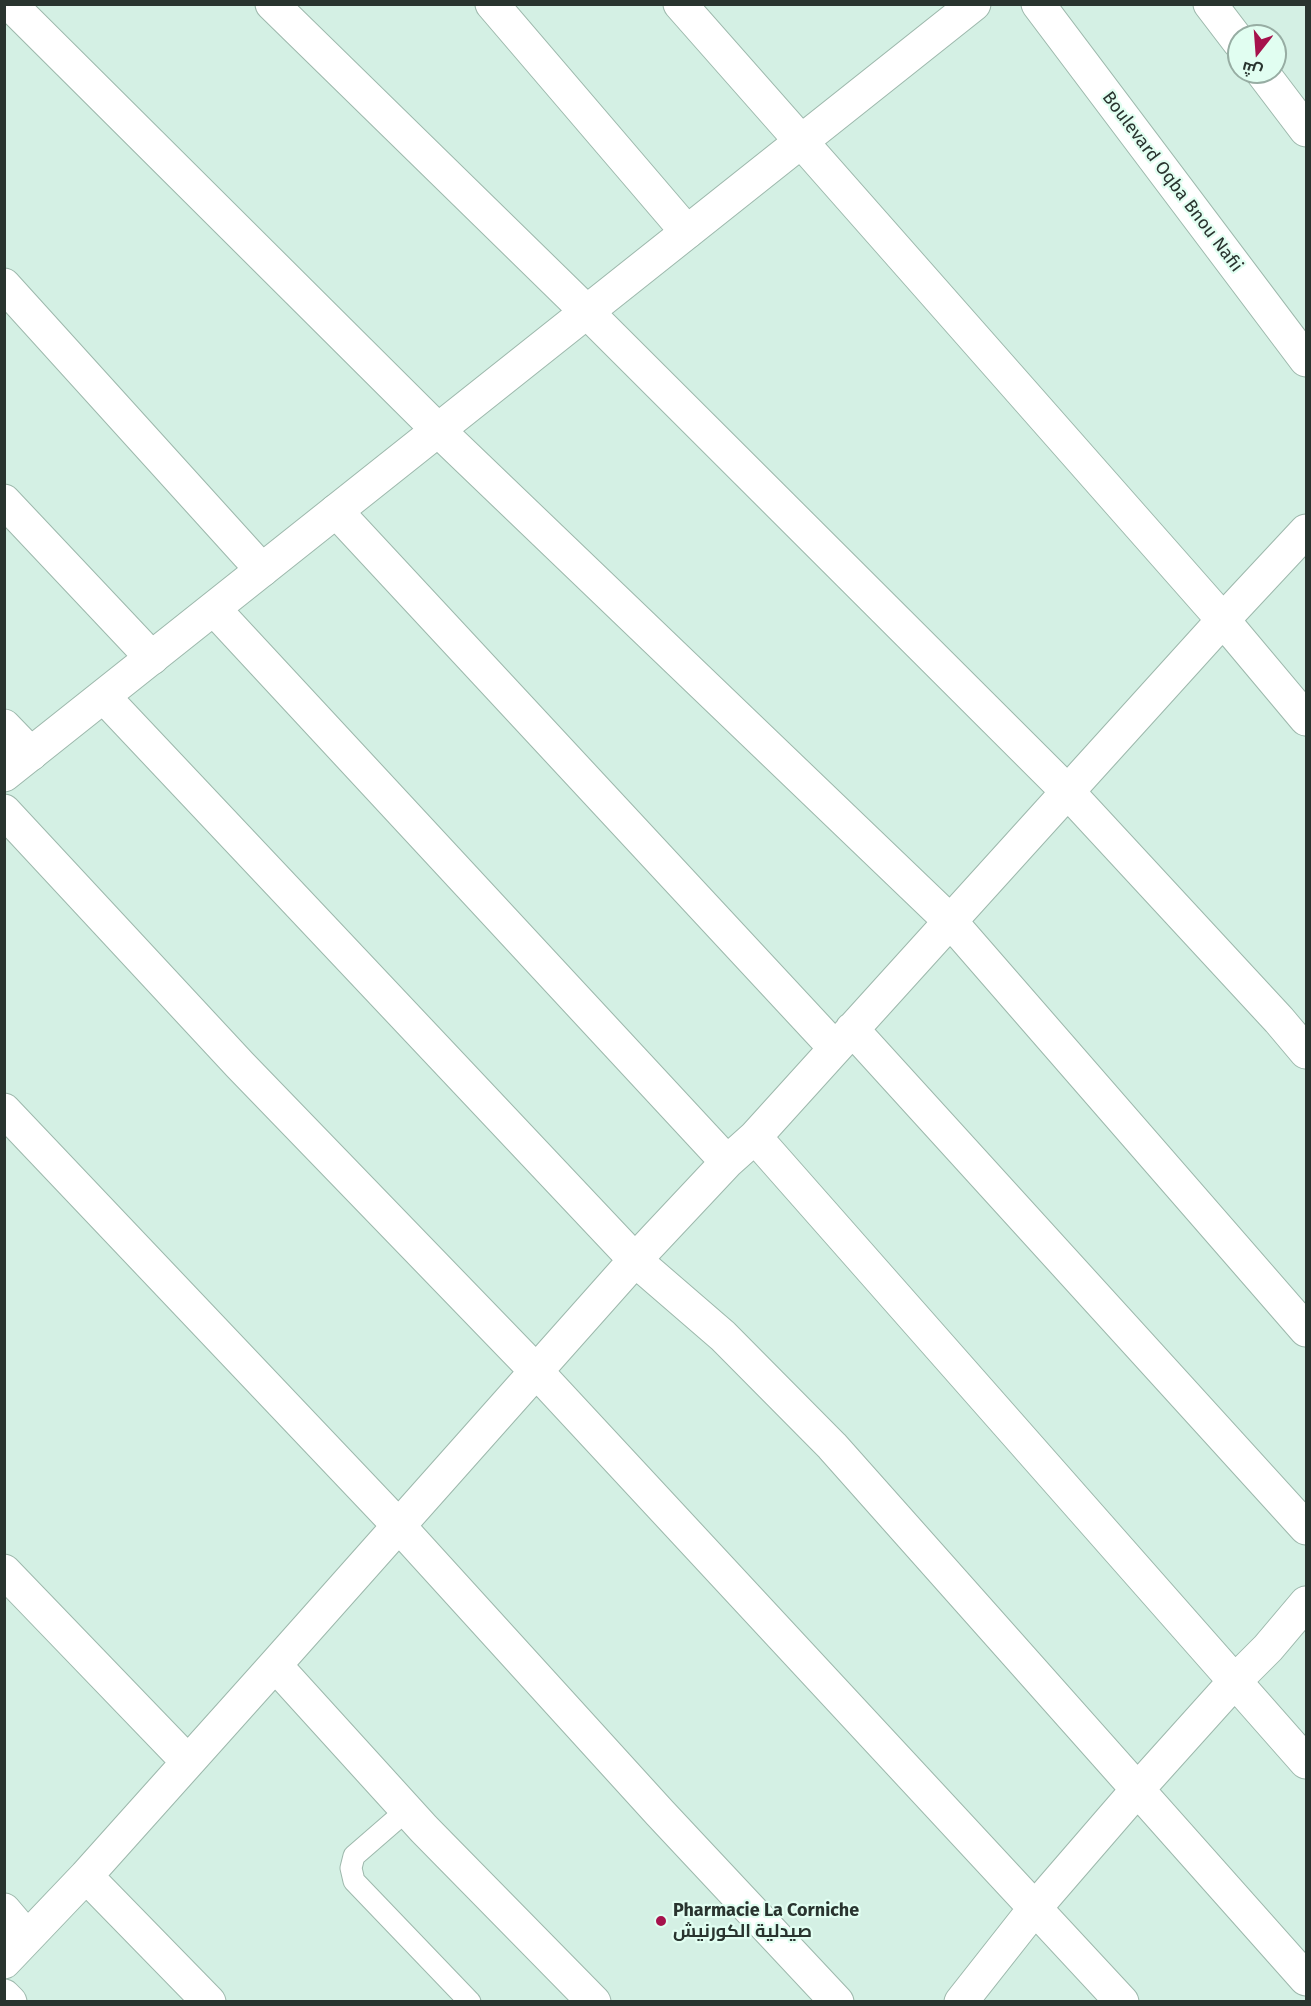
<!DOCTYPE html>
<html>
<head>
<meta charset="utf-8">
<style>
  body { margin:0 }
  #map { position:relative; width:1311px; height:2006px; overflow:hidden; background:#d4f0e4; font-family:"Fira Sans",Cairo,sans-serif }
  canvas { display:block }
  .frame { position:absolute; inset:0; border:6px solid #29342f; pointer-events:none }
  .north { position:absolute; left:1227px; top:24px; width:60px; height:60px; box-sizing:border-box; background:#e1fef1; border:2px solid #97ada3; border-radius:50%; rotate:197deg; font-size:16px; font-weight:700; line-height:24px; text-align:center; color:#29342f }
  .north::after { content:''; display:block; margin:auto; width:21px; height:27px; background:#a6124c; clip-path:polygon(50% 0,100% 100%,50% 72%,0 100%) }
</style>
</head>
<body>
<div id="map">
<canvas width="1311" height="2006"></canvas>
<div class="frame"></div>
<div class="north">ش</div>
</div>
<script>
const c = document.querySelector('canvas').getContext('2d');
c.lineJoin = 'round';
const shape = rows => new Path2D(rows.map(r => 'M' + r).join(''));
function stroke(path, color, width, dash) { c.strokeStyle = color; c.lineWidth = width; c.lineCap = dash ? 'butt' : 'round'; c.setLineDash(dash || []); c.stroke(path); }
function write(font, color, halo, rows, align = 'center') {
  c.font = font + ' "Fira Sans",Cairo,sans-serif'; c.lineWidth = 4.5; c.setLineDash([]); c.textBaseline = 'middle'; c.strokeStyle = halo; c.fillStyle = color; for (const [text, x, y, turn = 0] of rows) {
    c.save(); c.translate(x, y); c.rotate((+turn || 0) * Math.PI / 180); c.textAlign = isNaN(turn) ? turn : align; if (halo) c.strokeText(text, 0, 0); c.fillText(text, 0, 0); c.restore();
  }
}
const service = shape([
  [407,1810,354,1856,351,1868,354,1881,470,2002]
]);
const minor = shape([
  [10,4,438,430,951,922,1306,1330],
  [272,4,587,312,1068,792,1279,1020,1306,1052],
  [492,4,687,232],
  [680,4,1223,620,1306,719],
  [1038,4,1306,360],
  [1210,4,1239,42],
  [1262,72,1306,130],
  [4,285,262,570],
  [4,501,152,658],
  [336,511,835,1048],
  [214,609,727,1162],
  [104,697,635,1260,723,1336,832,1446,1306,1979],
  [4,726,31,754],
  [4,811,240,1065,537,1372,1122,2002],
  [852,1029,1306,1528],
  [755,1137,1306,1762],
  [4,1571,188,1762],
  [275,1665,424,1829,594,2002],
  [86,1876,209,2002],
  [4,1910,27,1937],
  [4,1962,86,1876,275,1665,635,1260,727,1162,755,1137,1223,620,1306,531],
  [4,1996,10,2002],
  [961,2002,1035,1908,1137,1790,1235,1681,1268,1648,1306,1603]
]);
const tertiary = shape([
  [4,775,974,4],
  [4,1110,398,1525,660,1813,837,2002]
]);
stroke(service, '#9db8ac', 23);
stroke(minor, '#9db8ac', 35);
stroke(tertiary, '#9db8ac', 35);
stroke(service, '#fff', 21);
stroke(minor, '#fff', 33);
stroke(tertiary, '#fff', 33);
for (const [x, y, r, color] of [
  [661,1921,6,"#a6124c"]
]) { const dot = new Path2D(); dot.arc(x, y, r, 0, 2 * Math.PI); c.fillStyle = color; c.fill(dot); stroke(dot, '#e1fef1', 2); }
write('18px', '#29342f', '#e1fef1', [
  ["Boulevard Oqba Bnou Nafii",1172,182,53]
]);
write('bold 18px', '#29342f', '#e1fef1', [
  ["Pharmacie La Corniche",673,1911],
  ["صيدلية الكورنيش",673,1932]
], 'left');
</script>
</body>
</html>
